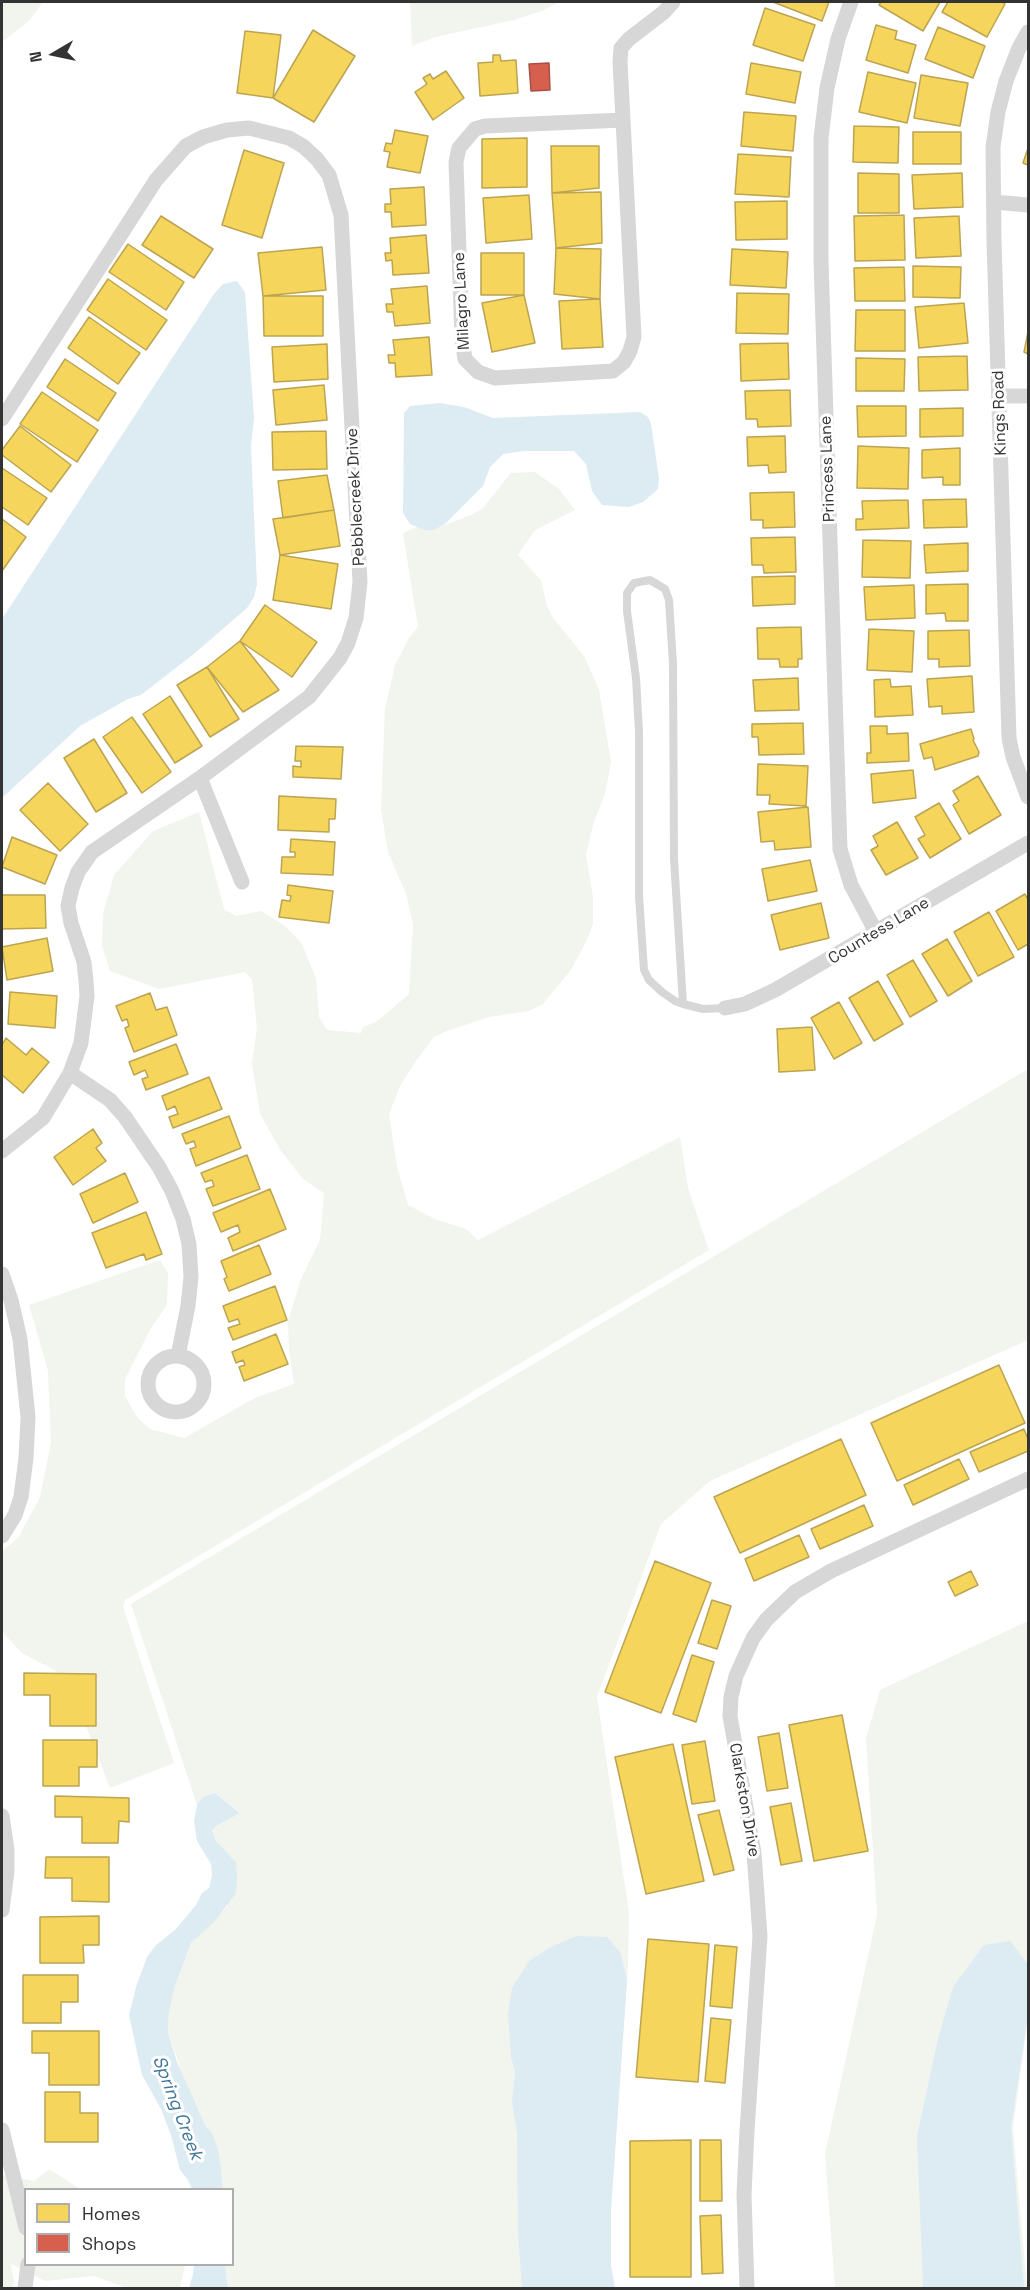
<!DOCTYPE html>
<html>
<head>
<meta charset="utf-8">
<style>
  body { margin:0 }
  #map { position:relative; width:1030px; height:2290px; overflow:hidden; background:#fff; font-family:"Space Grotesk",sans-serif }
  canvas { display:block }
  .frame { position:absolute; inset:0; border:3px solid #333; pointer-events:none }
  .legend { position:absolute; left:24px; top:2188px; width:210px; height:78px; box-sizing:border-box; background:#fff; border:2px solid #adadad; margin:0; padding:8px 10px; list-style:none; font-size:18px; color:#333 }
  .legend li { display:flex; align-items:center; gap:12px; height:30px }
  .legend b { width:30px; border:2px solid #adadad }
  .north { position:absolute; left:24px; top:24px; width:60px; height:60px; -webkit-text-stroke:4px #fff; paint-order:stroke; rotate:261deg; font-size:16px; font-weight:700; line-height:24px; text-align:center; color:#333 }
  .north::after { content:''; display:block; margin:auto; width:21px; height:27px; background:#333; clip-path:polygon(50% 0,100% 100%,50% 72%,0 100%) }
</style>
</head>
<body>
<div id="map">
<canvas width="1030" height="2290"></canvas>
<div class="frame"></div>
<ul class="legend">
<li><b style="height:16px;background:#f6d55c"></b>Homes</li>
<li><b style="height:16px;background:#d6604d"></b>Shops</li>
</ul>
<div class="north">N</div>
</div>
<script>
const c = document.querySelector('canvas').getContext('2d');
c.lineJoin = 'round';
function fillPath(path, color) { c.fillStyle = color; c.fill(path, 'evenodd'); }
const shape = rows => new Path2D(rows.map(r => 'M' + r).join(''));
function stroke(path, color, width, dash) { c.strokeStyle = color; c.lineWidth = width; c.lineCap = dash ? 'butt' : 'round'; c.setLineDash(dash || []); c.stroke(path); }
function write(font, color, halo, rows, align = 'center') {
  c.font = font + ' "Space Grotesk",sans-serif'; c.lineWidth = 6; c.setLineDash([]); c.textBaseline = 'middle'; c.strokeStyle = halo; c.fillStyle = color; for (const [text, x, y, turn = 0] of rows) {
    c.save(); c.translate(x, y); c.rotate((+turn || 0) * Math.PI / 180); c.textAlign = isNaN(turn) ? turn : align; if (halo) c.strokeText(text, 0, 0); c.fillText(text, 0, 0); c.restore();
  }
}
fillPath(shape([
  [2,2,43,2,29,21,2,42],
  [410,2,559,2,542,11,514,20,435,37,412,46],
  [535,472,559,489,575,510,535,530,518,555,541,580,547,606,554,619,584,656,599,690,611,762,605,794,594,821,586,855,593,897,593,924,588,938,571,970,543,1004,529,1011,489,1017,447,1031,434,1037,416,1061,400,1086,389,1114,397,1167,408,1205,435,1219,466,1229,478,1240,680,1137,688,1188,709,1250,125,1600,123,1607,174,1763,110,1788,67,1677,22,1653,5,1635,2,1628,2,1551,18,1538,40,1497,51,1443,48,1371,29,1305,160,1260,168,1273,167,1305,151,1328,125,1379,125,1396,137,1417,150,1429,184,1438,255,1398,294,1384,289,1351,288,1321,301,1279,320,1240,324,1193,303,1179,281,1151,260,1114,252,1063,257,1028,252,979,245,972,159,989,110,971,102,946,103,914,114,875,153,831,199,812,224,909,236,916,261,911,284,925,301,942,316,978,319,1017,327,1030,361,1033,363,1027,376,1022,409,994,413,924,406,894,388,852,381,809,385,709,395,665,409,638,418,627,403,533,424,524,431,527,444,525,469,516,482,509,511,473],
  [1028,1069,1028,1340,710,1481,661,1524,597,1697,629,1913,628,1965,611,2210,611,2266,615,2288,228,2288,225,2265,232,2264,232,2190,223,2189,221,2168,211,2131,205,2125,185,2082,168,2031,170,2000,191,1943,227,1907,236,1862,216,1841,212,1831,216,1826,240,1812,215,1793,203,1797,197,1805,131,1604],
  [1028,1621,1028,2018,1013,2128,1027,2288,835,2288,825,2154,877,1915,866,1738,880,1690],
  [49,2169,80,2189,26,2190,26,2264,185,2265,180,2288,127,2288,94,2276,45,2281,11,2264,14,2282,12,2288,2,2288,2,2174,34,2181]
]), '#f1f5ed');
fillPath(shape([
  [237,281,245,292,254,418,251,446,257,584,254,597,247,608,195,653,141,695,128,699,80,726,2,798,2,619,214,294,223,284],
  [440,403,464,407,493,418,640,412,648,417,651,424,659,478,658,489,643,502,629,507,602,505,592,491,586,464,574,451,524,451,503,454,490,467,483,486,446,523,434,530,425,530,410,524,403,513,404,413,410,406],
  [215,1793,240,1813,216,1826,212,1831,216,1841,236,1862,237,1876,236,1893,215,1921,191,1943,174,1989,169,2012,168,2032,177,2062,205,2125,211,2131,218,2149,221,2168,223,2189,192,2189,188,2180,180,2170,171,2135,161,2109,142,2075,129,2015,136,1987,147,1957,156,1945,175,1930,196,1905,202,1893,209,1888,212,1875,211,1864,197,1841,194,1821,197,1805,203,1797],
  [576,1936,607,1937,620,1952,627,1980,611,2210,611,2266,615,2288,522,2288,518,2233,517,2133,512,2102,515,2072,511,2057,508,2014,512,1988,529,1961,549,1948],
  [1010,1941,1028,1964,1028,2015,1011,2128,1024,2288,923,2288,917,2136,938,2039,953,1987,984,1945],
  [194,2265,225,2265,228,2288,189,2288,193,2274]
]), '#ddebf3');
const homes = shape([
  [773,2,829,2,822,21,773,2],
  [881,2,940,2,923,31,879,5,881,2],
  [948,2,1002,2,1005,4,987,37,942,12,948,2],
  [765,8,815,25,803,61,753,45,765,8],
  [876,25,897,31,895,39,916,45,908,73,866,60,876,25],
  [938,27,985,46,973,78,925,59,938,27],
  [313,30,355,56,314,122,273,98,313,30],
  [245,31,281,35,273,98,237,93,245,31],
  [493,55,500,55,501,61,516,60,518,93,480,96,478,63,493,62,493,55],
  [751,63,801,72,795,103,746,94,751,63],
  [446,71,464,98,433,120,415,92,427,84,423,78,430,74,433,79,446,71],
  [868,72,916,83,907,123,859,112,868,72],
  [921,75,968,83,960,126,914,118,921,75],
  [744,112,796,116,793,151,741,146,744,112],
  [854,126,899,127,898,163,853,162,854,126],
  [395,130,428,136,420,173,387,167,390,152,384,151,386,143,392,144,395,130],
  [913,132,961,132,961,164,913,164,913,132],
  [527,138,527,187,482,188,482,139,527,138],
  [551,146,599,146,599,188,552,193,551,146],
  [1028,148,1028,165,1023,163,1028,148],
  [244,150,284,163,262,238,222,225,244,150],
  [738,154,791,157,789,197,735,194,738,154],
  [858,173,899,174,899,213,858,213,858,173],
  [962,173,963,207,914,209,912,175,962,173],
  [424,187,426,225,392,227,391,212,385,212,385,204,391,204,390,189,424,187],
  [601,192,602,243,556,248,552,193,601,192],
  [529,195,532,239,486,243,483,198,529,195],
  [787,201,787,239,736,240,735,202,787,201],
  [904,215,905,260,855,261,854,216,904,215],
  [161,216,213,249,194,278,142,245,161,216],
  [959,216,961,256,916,258,914,218,959,216],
  [426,235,429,273,393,275,392,260,386,261,385,253,391,253,390,238,426,235],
  [128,244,184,282,166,310,109,272,128,244],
  [322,247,326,290,263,296,258,253,322,247],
  [556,248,601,249,600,299,554,294,556,248],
  [732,249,788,252,786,288,730,285,732,249],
  [481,253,524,253,524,295,481,295,481,253],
  [913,266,961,267,960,298,913,297,913,266],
  [904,267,905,301,855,301,854,268,904,267],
  [108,279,167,320,146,350,87,310,108,279],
  [427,286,430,323,395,326,393,312,387,312,386,304,393,304,391,289,427,286],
  [737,293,789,294,788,334,736,333,737,293],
  [524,295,535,343,492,352,482,303,524,295],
  [263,296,323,296,323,336,264,336,263,296],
  [600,299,603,347,562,349,559,301,600,299],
  [964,303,968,343,919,348,915,307,964,303],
  [856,310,905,310,905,351,855,351,856,310],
  [89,317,140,353,118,384,68,348,89,317],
  [1028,332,1028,354,1024,352,1028,332],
  [429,337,432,375,396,377,395,363,389,363,388,355,395,355,393,340,429,337],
  [788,343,789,379,741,381,740,344,788,343],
  [327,344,328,379,274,382,272,347,327,344],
  [967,356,968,390,919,391,918,357,967,356],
  [856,358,905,359,904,391,856,391,856,358],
  [65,359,116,393,98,421,47,387,65,359],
  [324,385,327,420,276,425,273,390,324,385],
  [790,390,791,426,758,427,757,419,746,419,745,391,790,390],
  [42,392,98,430,77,462,20,424,42,392],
  [857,406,906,406,906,436,858,437,857,406],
  [963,408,963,436,920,437,920,409,963,408],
  [20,426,71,465,51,492,2,455,2,450,20,426],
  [326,431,327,469,273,470,272,432,326,431],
  [785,436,786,472,769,473,768,465,748,466,747,437,785,436],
  [858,446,909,448,908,489,857,488,858,446],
  [960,448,960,485,943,485,943,477,922,478,922,450,960,448],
  [2,468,47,498,28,525,2,507,2,468],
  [327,475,334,510,283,518,278,481,327,475],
  [794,492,795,527,763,528,763,520,751,520,750,493,794,492],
  [966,499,967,527,924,528,923,500,966,499],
  [908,500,909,528,856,530,856,519,863,519,862,501,908,500],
  [334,510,340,546,280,555,273,519,334,510],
  [2,519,26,537,2,571,2,519],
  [795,537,796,572,764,573,763,565,752,565,751,538,795,537],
  [863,540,911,541,910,578,862,577,863,540],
  [968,543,968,571,926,573,924,545,968,543],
  [280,555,338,564,331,609,273,600,280,555],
  [795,576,795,604,753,606,752,577,795,576],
  [968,584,968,621,946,621,945,613,926,614,926,585,968,584],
  [914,585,915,618,866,620,864,587,914,585],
  [265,605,317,642,292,677,240,641,265,605],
  [801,627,802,659,798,659,798,667,780,667,779,659,758,659,757,628,801,627],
  [869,629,914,631,912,672,867,670,869,629],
  [969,630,970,666,939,667,939,659,928,659,928,631,969,630],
  [240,641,279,690,243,712,207,667,240,641],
  [207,667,239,719,210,737,177,685,207,667],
  [972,676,974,712,942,714,942,706,929,707,927,679,972,676],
  [798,678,799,710,755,711,753,680,798,678],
  [890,679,891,687,911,686,913,715,875,717,874,680,890,679],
  [170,696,202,746,175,763,143,714,170,696],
  [132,717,171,772,142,793,103,737,132,717],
  [803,723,804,754,759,755,758,737,752,737,752,724,803,723],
  [870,726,887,726,887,734,908,733,909,761,867,763,867,753,871,753,870,726],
  [971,729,974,739,973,740,979,752,978,756,935,770,932,757,924,759,920,744,971,729],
  [94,739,127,793,96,812,64,758,94,739],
  [296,746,343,747,341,779,293,777,293,766,301,767,301,761,295,761,296,746],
  [758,764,808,766,806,806,769,804,770,795,757,795,758,764],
  [913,770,916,798,873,803,871,774,913,770],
  [978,776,1001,815,969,834,953,805,959,801,953,791,978,776],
  [48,783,88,824,60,851,20,810,48,783],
  [279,796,336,799,335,819,329,819,329,832,278,830,279,796],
  [939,803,961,839,930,858,918,839,925,835,915,817,939,803],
  [808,807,811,847,775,850,774,841,761,842,758,812,808,807],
  [897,822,918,858,886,875,871,850,878,846,873,836,897,822],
  [12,837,57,855,45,884,2,867,12,837],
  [291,839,335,842,333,875,281,873,282,857,295,857,295,852,290,852,291,839],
  [810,860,817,891,768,901,762,869,810,860],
  [288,885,333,891,329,923,279,917,282,900,290,901,291,896,287,895,288,885],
  [1025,894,1028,900,1028,944,1018,950,996,911,1025,894],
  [2,895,45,895,46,928,2,929,2,895],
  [821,903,829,938,780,950,771,915,821,903],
  [989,912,1014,957,978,976,954,932,989,912],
  [47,938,53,971,7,980,2,947,47,938],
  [947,939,972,981,948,996,922,954,947,939],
  [913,960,937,1001,910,1017,887,975,913,960],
  [878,981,903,1024,874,1041,849,998,878,981],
  [10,992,57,996,55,1028,8,1024,10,992],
  [150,993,156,1010,167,1007,177,1035,134,1052,125,1028,129,1026,127,1019,122,1021,116,1006,150,993],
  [839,1002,862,1043,834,1059,811,1018,839,1002],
  [812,1027,815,1070,779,1072,777,1029,812,1027],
  [6,1038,26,1055,32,1048,49,1062,23,1093,2,1075,2,1045,6,1038],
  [176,1044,188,1074,146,1090,142,1079,148,1077,145,1070,134,1075,129,1062,176,1044],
  [209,1077,222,1109,173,1128,169,1117,178,1114,175,1106,167,1110,162,1096,209,1077],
  [229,1116,241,1148,196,1166,190,1149,196,1147,194,1141,186,1144,182,1134,229,1116],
  [93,1129,102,1143,96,1148,106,1161,73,1185,54,1157,93,1129],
  [247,1155,260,1189,213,1206,206,1189,214,1186,212,1180,205,1182,201,1173,247,1155],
  [125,1173,138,1202,93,1223,80,1194,125,1173],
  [270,1189,286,1229,233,1251,228,1238,240,1232,238,1225,221,1232,213,1213,270,1189],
  [146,1212,162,1254,146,1260,144,1254,106,1268,92,1233,146,1212],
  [259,1245,271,1274,229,1291,224,1279,227,1277,221,1261,259,1245],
  [275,1286,287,1320,233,1340,228,1328,240,1324,238,1319,229,1322,223,1306,275,1286],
  [276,1334,288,1364,244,1381,239,1367,245,1365,243,1360,236,1363,232,1352,276,1334],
  [999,1365,1025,1423,897,1481,871,1423,999,1365],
  [1024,1429,1028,1439,1028,1451,979,1472,970,1452,1024,1429],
  [841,1439,866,1495,740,1553,714,1497,841,1439],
  [959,1459,969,1479,913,1505,904,1485,959,1459],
  [864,1505,873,1526,820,1549,811,1529,864,1505],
  [799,1535,809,1557,754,1581,745,1559,799,1535],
  [655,1561,711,1583,661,1713,605,1692,655,1561],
  [971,1571,978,1585,955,1596,948,1582,971,1571],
  [712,1600,731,1606,717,1649,698,1643,712,1600],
  [692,1655,714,1662,696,1722,673,1714,692,1655],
  [24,1673,96,1674,96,1726,50,1726,50,1695,24,1695,24,1673],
  [842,1715,868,1851,814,1861,789,1725,842,1715],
  [779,1733,788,1788,767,1791,758,1737,779,1733],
  [43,1740,97,1740,97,1767,79,1767,79,1786,43,1786,43,1740],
  [705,1741,715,1801,692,1804,682,1745,705,1741],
  [673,1744,704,1881,646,1894,615,1757,673,1744],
  [55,1796,129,1798,129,1822,119,1821,118,1843,82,1843,82,1817,55,1817,55,1796],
  [791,1803,802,1861,781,1865,770,1807,791,1803],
  [719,1810,734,1870,714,1875,698,1815,719,1810],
  [46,1857,109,1857,109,1902,72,1901,72,1878,45,1878,46,1857],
  [99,1916,99,1945,83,1945,84,1963,40,1963,40,1917,99,1916],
  [648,1939,709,1944,698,2082,636,2077,648,1939],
  [715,1945,737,1947,732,2008,710,2006,715,1945],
  [23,1975,78,1975,78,2002,61,2002,61,2023,23,2023,23,1975],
  [711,2018,731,2020,725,2083,705,2081,711,2018],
  [32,2031,99,2031,99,2085,49,2085,49,2053,32,2053,32,2031],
  [45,2092,80,2092,80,2113,98,2113,98,2142,45,2142,45,2092],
  [691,2140,691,2277,630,2277,630,2141,691,2140],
  [700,2140,721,2140,722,2201,700,2201,700,2140],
  [721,2215,723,2273,702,2274,700,2216,721,2215]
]);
fillPath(homes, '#f6d55c');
stroke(homes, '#bca450', 1.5);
const shops = shape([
  [549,63,550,90,531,91,529,64,549,63]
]);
fillPath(shops, '#d6604d');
stroke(shops, '#a55245', 1.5);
stroke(shape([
  [683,1004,674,859,673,664,669,600,665,589,650,580,634,583,627,593,627,611,636,678,639,732,639,896,644,970,649,980,662,992,675,1001,683,1004,703,1009,725,1008]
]), '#d7d7d7', 8);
stroke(shape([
  [851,2,838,39,827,88,821,138,821,261,840,849,851,885,876,932],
  [1028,32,1019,48,1006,81,998,112,993,147,994,241,1009,738,1013,757,1028,797],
  [623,120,485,126,475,129,459,148,456,162,462,340,465,359,478,372,495,378,613,371,624,362,630,351,634,337,623,120,620,62,621,48,629,39,664,12,673,2],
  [994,202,1028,205],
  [999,396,1028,396],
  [2,419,156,180,186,146,203,137,227,130,249,128,289,138,303,146,317,159,329,175,341,215,360,582,356,618,348,643,340,658,309,697,200,778,92,852,78,872,72,888,68,906,71,923,84,962,86,981,87,996,81,1043,70,1073,43,1118,2,1151],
  [200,778,242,882],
  [725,1008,745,1004,775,990,1028,843],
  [70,1073,110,1100,125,1117,159,1167,172,1191,183,1219,189,1244,191,1277,188,1306,178,1356],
  [2,1274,11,1300,20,1339,28,1417,26,1458,21,1497,15,1515,2,1536],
  '148 1384a28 28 0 1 1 56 0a28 28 0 1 1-56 0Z',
  [2,1816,7,1850,7,1871,2,1910],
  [2,2130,26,2228],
  [25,2288,28,2264],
  [747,2288,744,2194,747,2131,760,1936,754,1853,730,1716,731,1697,736,1676,753,1638,766,1620,795,1592,831,1571,1028,1479]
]), '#d7d7d7', 15);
write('16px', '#333', '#fff', [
  ["Milagro Lane",462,301,-93],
  ["Kings Road",1000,413,-92],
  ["Princess Lane",828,469,-92],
  ["Pebblecreek Drive",356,497,-93],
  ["Countess Lane",879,931,-31],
  ["Clarkston Drive",744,1800,80]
]);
write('italic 18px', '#3f7597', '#fff', [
  ["Spring Creek",177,2108,69]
]);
</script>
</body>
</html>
